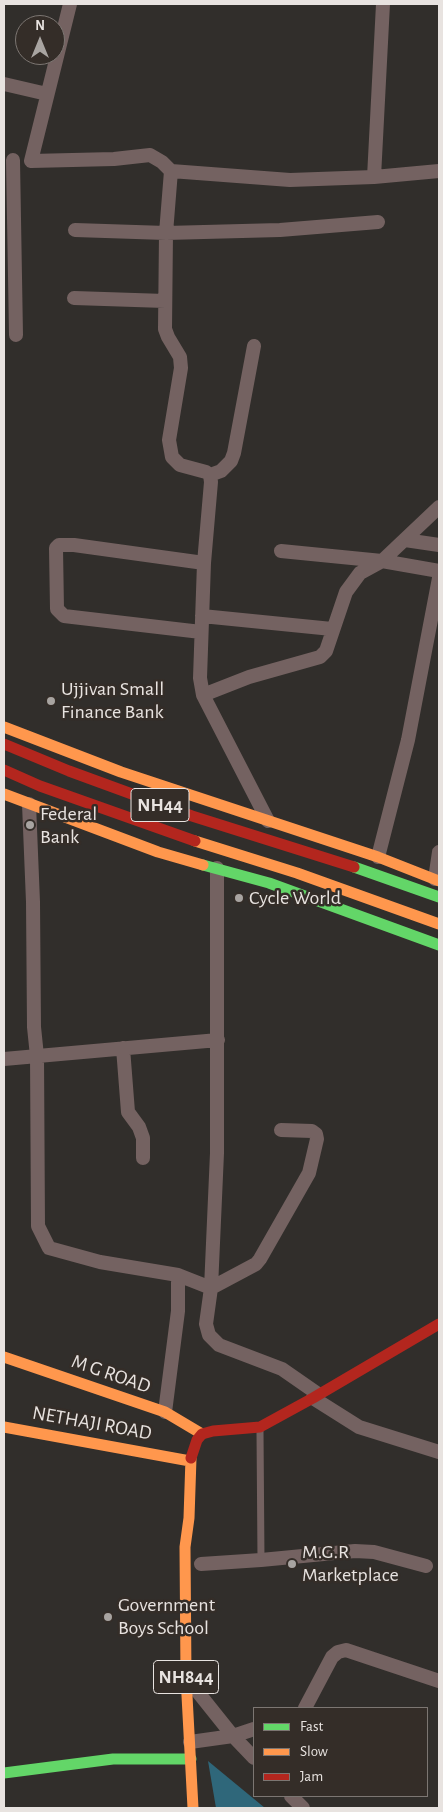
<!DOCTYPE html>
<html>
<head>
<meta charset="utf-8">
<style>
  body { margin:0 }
  #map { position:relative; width:443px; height:1812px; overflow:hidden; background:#312e2b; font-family:"Alegreya Sans",sans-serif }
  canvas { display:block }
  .frame { position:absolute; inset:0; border:5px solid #e8e3e0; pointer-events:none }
  .legend { position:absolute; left:253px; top:1707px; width:175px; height:90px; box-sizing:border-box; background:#342d28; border:1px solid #7c7672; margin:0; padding:6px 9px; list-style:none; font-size:15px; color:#e8e3e0 }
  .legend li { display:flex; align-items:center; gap:10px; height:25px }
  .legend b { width:25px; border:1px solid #7c7672 }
  .north { position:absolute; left:15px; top:15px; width:50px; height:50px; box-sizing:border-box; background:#342d28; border:1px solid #7c7672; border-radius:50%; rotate:0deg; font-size:14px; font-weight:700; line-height:20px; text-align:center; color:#e8e3e0 }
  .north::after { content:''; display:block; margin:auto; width:18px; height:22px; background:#a8a4a1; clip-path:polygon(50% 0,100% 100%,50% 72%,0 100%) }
</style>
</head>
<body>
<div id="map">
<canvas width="443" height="1812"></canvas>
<div class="frame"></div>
<ul class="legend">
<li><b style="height:6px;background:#63d668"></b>Fast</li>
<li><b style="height:6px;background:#ff974d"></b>Slow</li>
<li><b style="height:6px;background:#b3261e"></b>Jam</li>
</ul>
<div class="north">N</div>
</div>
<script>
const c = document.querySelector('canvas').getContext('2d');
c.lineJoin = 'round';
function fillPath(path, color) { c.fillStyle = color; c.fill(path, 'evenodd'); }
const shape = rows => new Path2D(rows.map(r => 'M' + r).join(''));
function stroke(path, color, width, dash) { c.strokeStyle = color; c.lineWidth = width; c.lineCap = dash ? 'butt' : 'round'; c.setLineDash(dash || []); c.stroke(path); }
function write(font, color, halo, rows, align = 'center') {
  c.font = font + ' "Alegreya Sans",sans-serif'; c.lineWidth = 5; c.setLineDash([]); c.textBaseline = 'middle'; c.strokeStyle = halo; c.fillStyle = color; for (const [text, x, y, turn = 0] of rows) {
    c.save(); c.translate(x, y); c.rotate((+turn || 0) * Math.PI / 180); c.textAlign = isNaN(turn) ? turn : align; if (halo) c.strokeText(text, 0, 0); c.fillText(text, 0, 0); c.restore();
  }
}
fillPath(shape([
  [208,1761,265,1808,216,1808]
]), '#2f677a');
stroke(shape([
  [260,1431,261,1560]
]), '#746261', 7);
stroke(shape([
  [70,4,31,161,114,159,150,155,162,162,171,171,290,180,374,177,439,171],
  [4,84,47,94],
  [13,160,16,335],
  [171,171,166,233,165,329,168,337,180,357,181,368,169,440,172,457,180,465,206,472,210,475,211,482,204,563,200,678,203,695,268,821],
  [374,177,383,4],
  [75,230,166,233,280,230,378,222],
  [74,298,165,301],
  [210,475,221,471,231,461,234,453,254,346],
  [439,507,382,561,439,571],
  [405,540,439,545],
  [281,551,382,561],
  [202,616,332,629],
  [201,632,64,616,57,609,56,548,59,545,74,545,204,563],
  [203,695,249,677,320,657,326,651,346,592,360,573,382,561],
  [29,804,33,902,34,1027,37,1056,38,1226,49,1248,100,1262,178,1275,178,1311,165,1412],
  [378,857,408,740,439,578],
  [217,868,217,1153,211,1288,206,1324,209,1335,219,1345,282,1369,318,1394],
  [435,879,439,852],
  [123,1048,128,1112,139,1127,143,1138,143,1158],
  [4,1059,218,1040],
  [178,1275,211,1288,256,1264,260,1259,309,1173,317,1139,316,1134,312,1131,281,1130],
  [313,1398,359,1427,439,1452],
  [201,1564,261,1560,355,1551,374,1552,426,1566],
  [189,1681,233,1736,254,1758],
  [305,1708,332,1657,338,1652,346,1650,439,1681],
  [190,1742,233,1736,254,1729],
  [291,1796,303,1808]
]), '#746261', 14);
stroke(shape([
  [203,865,269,883,439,945],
  [354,867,439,897],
  [4,1773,113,1759,191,1759]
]), '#63d668', 11);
stroke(shape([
  [4,727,121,772,378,857,439,881],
  [4,794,158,852,203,865],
  [195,841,297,873,439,924],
  [4,1357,165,1412,202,1434],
  [4,1427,190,1461],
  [191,1458,189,1518,185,1547,186,1677,193,1808]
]), '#ff974d', 11);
stroke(shape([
  [4,744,69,771,192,816,354,867],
  [4,770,40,786,195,841],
  [191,1458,197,1440,202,1434,213,1431,260,1427,313,1398,439,1324]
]), '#b3261e', 11);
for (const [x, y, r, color] of [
  [51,701,5,"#a8a4a1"],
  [30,825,5,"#a8a4a1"],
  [239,898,5,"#a8a4a1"],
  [292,1564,5,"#a8a4a1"],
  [108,1617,5,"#a8a4a1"]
]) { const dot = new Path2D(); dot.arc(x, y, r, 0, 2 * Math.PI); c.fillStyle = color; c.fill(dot); stroke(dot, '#342d28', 2); }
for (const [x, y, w] of [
  [160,805,58],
  [186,1677,65]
]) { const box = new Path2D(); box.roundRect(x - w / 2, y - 16.5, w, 33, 4); c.fillStyle = '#342d28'; c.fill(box); stroke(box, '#e8e3e0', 1); }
write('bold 19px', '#e8e3e0', null, [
  ["NH44",160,805],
  ["NH844",186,1677]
]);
write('20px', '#e8e3e0', '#342d28', [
  ["Ujjivan Small",61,689],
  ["Finance Bank",61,712],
  ["Federal",40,814],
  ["Bank",40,837],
  ["Cycle World",249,898],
  ["M.G.R",302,1552],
  ["Marketplace",302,1575],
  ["Government",118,1605],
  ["Boys School",118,1628]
], 'left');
write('20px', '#e8e3e0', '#342d28', [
  ["M G ROAD",111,1374,19],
  ["NETHAJI ROAD",92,1423,10]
]);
</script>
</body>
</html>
